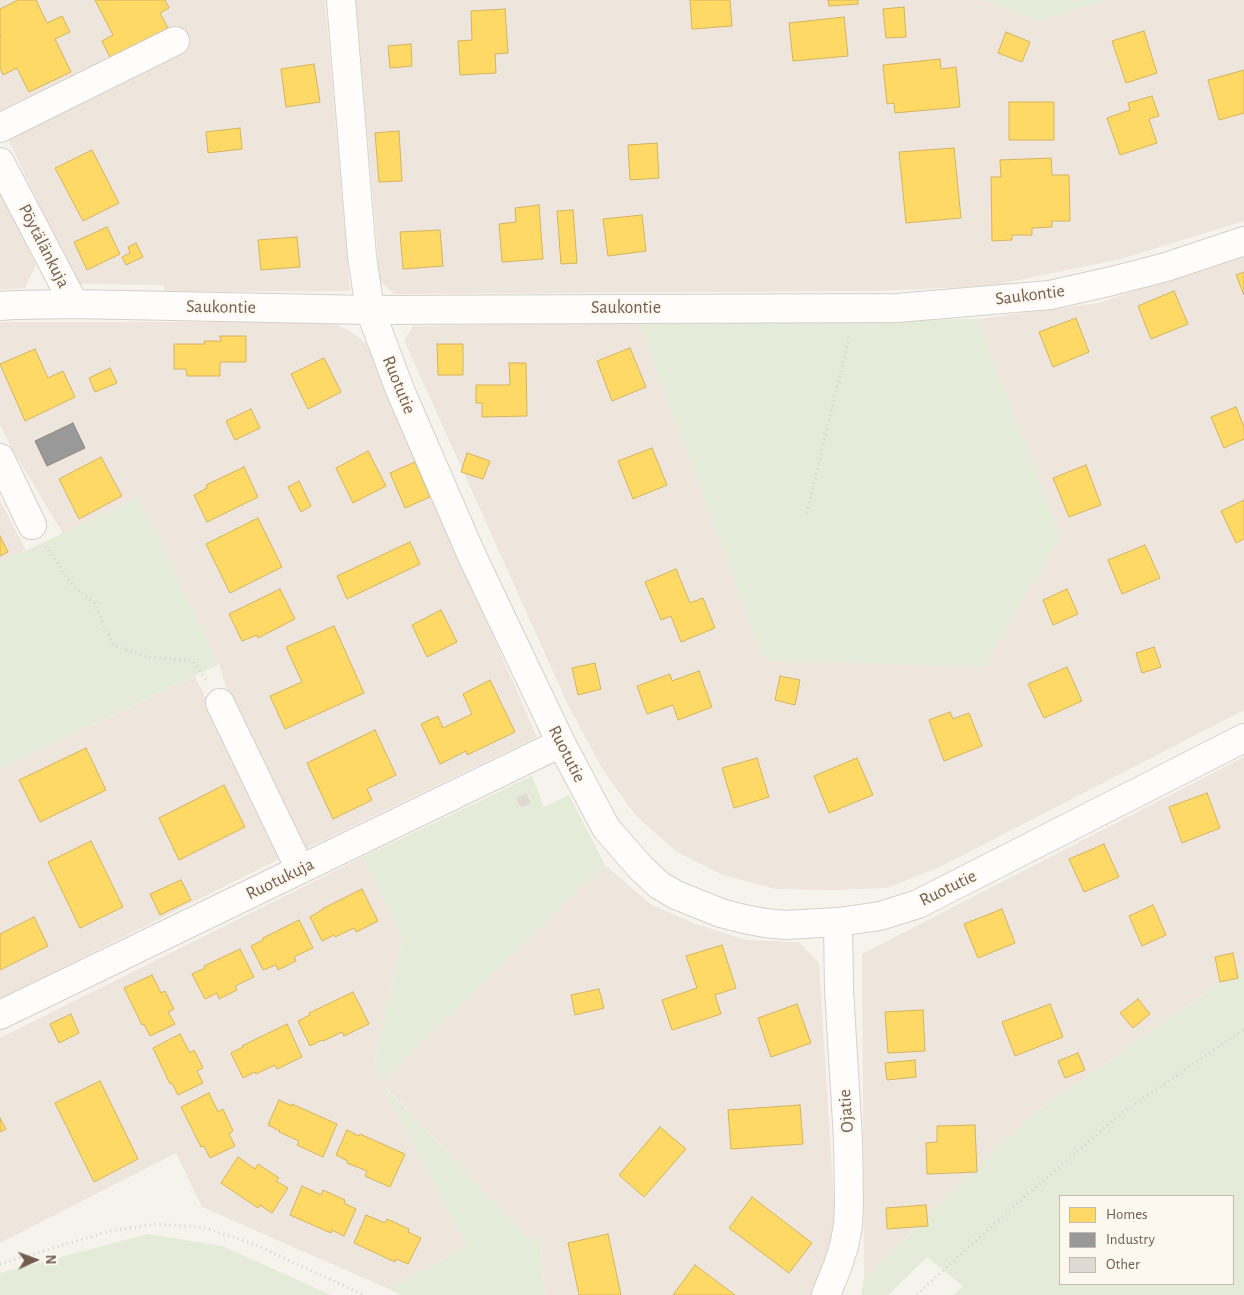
<!DOCTYPE html>
<html>
<head>
<meta charset="utf-8">
<style>
  body { margin:0 }
  #map { position:relative; width:1244px; height:1295px; overflow:hidden; background:#f6f3ed; font-family:"Alegreya Sans",sans-serif }
  canvas { display:block }
  .legend { position:absolute; left:1059px; top:1195px; width:175px; height:90px; box-sizing:border-box; background:#fdf8ef; border:1px solid #c5baaf; margin:0; padding:6px 9px; list-style:none; font-size:15px; color:#715c50 }
  .legend li { display:flex; align-items:center; gap:10px; height:25px }
  .legend b { width:25px; border:1px solid #c5baaf }
  .north { position:absolute; left:10px; top:1235px; width:50px; height:50px; -webkit-text-stroke:4px #fdf8ef; paint-order:stroke; rotate:88deg; font-size:14px; font-weight:700; line-height:20px; text-align:center; color:#715c50 }
  .north::after { content:''; display:block; margin:auto; width:18px; height:22px; background:#715c50; clip-path:polygon(50% 0,100% 100%,50% 72%,0 100%) }
</style>
</head>
<body>
<div id="map">
<canvas width="1244" height="1295"></canvas>
<ul class="legend">
<li><b style="height:14px;background:#ffd966"></b>Homes</li>
<li><b style="height:14px;background:#999"></b>Industry</li>
<li><b style="height:14px;background:#dfd9d3"></b>Other</li>
</ul>
<div class="north">N</div>
</div>
<script>
const c = document.querySelector('canvas').getContext('2d');
c.lineJoin = 'round';
function fillPath(path, color) { c.fillStyle = color; c.fill(path, 'evenodd'); }
const shape = rows => new Path2D(rows.map(r => 'M' + r).join(''));
function stroke(path, color, width, dash) { c.strokeStyle = color; c.lineWidth = width; c.lineCap = dash ? 'butt' : 'round'; c.setLineDash(dash || []); c.stroke(path); }
function write(font, color, halo, rows, align = 'center') {
  c.font = font + ' "Alegreya Sans",sans-serif'; c.lineWidth = 5; c.setLineDash([]); c.textBaseline = 'middle'; c.strokeStyle = halo; c.fillStyle = color; for (const [text, x, y, turn = 0] of rows) {
    c.save(); c.translate(x, y); c.rotate((+turn || 0) * Math.PI / 180); c.textAlign = isNaN(turn) ? turn : align; if (halo) c.strokeText(text, 0, 0); c.fillText(text, 0, 0); c.restore();
  }
}
fillPath(shape([
  [0,0,325,0,350,291,165,292,164,285,77,284,0,122],
  [356,0,984,0,1037,21,1107,0,1244,0,1244,221,1121,259,989,286,877,291,394,294,380,280],
  [0,192,36,265,25,288,0,290],
  [1244,253,1244,710,940,867,887,888,832,890,776,889,723,875,677,852,635,815,603,770,568,705,404,340,413,326,639,322,764,660,1060,536,978,319,1099,303],
  [0,322,332,322,351,332,366,343,537,737,303,850,232,706,219,664,139,497,63,534,11,447,0,425],
  [0,500,26,551,0,563],
  [195,676,283,857,0,999,0,769],
  [1244,757,1244,966,1029,1117,864,1279,862,954],
  [363,857,403,937,375,1060,381,1081,605,865,652,905,696,924,746,940,799,942,819,963,836,1233,812,1295,545,1295,540,1235,532,1243,384,1085,467,1246,389,1289,202,1207,176,1153,0,1243,0,1038]
]), '#eee6dc');
fillPath(shape([
  [984,0,1107,0,1037,21],
  [978,319,1061,536,984,667,764,660,639,322],
  [139,497,219,664,0,769,0,563],
  [532,776,544,807,569,795,605,865,381,1082,375,1060,403,937,363,857],
  [1244,966,1244,1295,953,1295,963,1286,927,1257,888,1295,861,1295,864,1279,1029,1117],
  [1060,1196,1233,1196,1233,1284,1060,1284],
  [382,1084,532,1242,540,1234,545,1295,400,1295,389,1289,467,1246],
  [148,1234,222,1246,331,1295,0,1295,0,1273]
]), '#e4ecd9');
const homes = shape([
  [18,0,36,0,47,23,62,16,70,32,55,39,71,72,29,92,17,68,3,75,0,68,0,36,1,35,0,33,0,9,18,0],
  [95,0,165,0,169,8,160,13,168,28,110,57,102,41,113,35,95,0],
  [690,0,730,0,732,26,692,29,690,0],
  [828,0,858,0,858,4,829,6,828,0],
  [904,7,906,37,886,38,883,9,904,7],
  [505,9,508,53,495,54,496,73,460,75,458,41,472,40,471,11,505,9],
  [844,17,848,56,793,61,789,23,844,17],
  [1144,31,1157,73,1126,83,1112,41,1144,31],
  [1006,32,1030,42,1022,62,998,53,1006,32],
  [411,44,412,66,390,68,388,46,411,44],
  [940,59,941,69,956,67,960,107,895,113,894,103,887,104,883,65,940,59],
  [314,64,320,102,286,107,281,69,314,64],
  [1244,70,1244,113,1219,120,1208,80,1244,70],
  [1152,96,1159,116,1149,119,1157,143,1120,155,1107,118,1130,110,1128,103,1152,96],
  [1009,102,1054,102,1054,140,1009,140,1009,102],
  [240,128,242,149,208,153,206,132,240,128],
  [399,131,402,181,379,182,375,133,399,131],
  [657,143,659,178,630,180,628,145,657,143],
  [954,148,961,218,906,223,899,152,954,148],
  [92,150,119,203,83,221,55,168,92,150],
  [1051,158,1052,175,1069,175,1070,221,1052,221,1052,227,1032,228,1032,235,1012,235,1012,240,992,241,991,177,1001,177,1000,160,1051,158],
  [539,205,543,259,502,262,499,224,516,222,515,208,539,205],
  [573,210,577,263,561,264,557,211,573,210],
  [642,215,646,251,608,256,603,219,642,215],
  [107,227,120,254,87,270,74,242,107,227],
  [440,230,443,266,403,269,400,232,440,230],
  [297,237,300,267,261,270,258,240,297,237],
  [136,243,143,257,126,265,122,257,130,253,128,247,136,243],
  [1244,272,1244,295,1236,275,1244,272],
  [1174,291,1188,324,1151,339,1138,306,1174,291],
  [1076,318,1089,352,1053,367,1039,332,1076,318],
  [220,336,246,336,246,362,220,362,220,376,187,376,186,369,174,369,174,344,205,344,204,341,221,341,220,336],
  [437,344,463,344,463,375,438,375,437,344],
  [630,348,646,387,612,401,597,361,630,348],
  [35,349,48,378,63,371,75,397,25,421,0,364,35,349],
  [324,358,341,392,308,409,291,374,324,358],
  [509,363,526,363,527,416,482,417,482,403,476,403,476,385,510,385,509,363],
  [110,368,117,383,95,392,89,378,110,368],
  [1236,407,1244,427,1244,439,1224,448,1211,417,1236,407],
  [251,409,260,428,235,440,226,421,251,409],
  [652,448,667,485,633,499,618,461,652,448],
  [368,451,386,486,353,503,336,468,368,451],
  [467,453,490,461,483,479,461,472,467,453],
  [101,457,122,496,79,519,59,479,101,457],
  [415,462,430,497,405,508,390,473,415,462],
  [1086,465,1101,505,1069,517,1053,478,1086,465],
  [244,467,258,497,207,522,194,495,207,488,206,485,244,467],
  [299,481,311,506,301,512,288,487,299,481],
  [1244,500,1244,539,1236,543,1221,511,1244,500],
  [258,518,282,567,230,593,206,544,258,518],
  [0,536,8,552,0,556,0,536],
  [410,542,420,564,347,599,337,576,410,542],
  [1145,545,1160,578,1122,594,1108,560,1145,545],
  [676,569,690,603,703,598,715,628,681,642,671,616,661,620,645,582,676,569],
  [280,589,295,619,258,638,257,635,242,641,229,614,280,589],
  [1067,589,1078,614,1053,625,1043,600,1067,589],
  [441,610,457,642,427,657,412,625,441,610],
  [334,626,364,693,285,729,270,696,302,682,286,647,334,626],
  [1154,647,1161,667,1142,673,1136,653,1154,647],
  [595,663,601,689,578,695,572,668,595,663],
  [1067,667,1082,701,1044,718,1028,684,1067,667],
  [699,671,712,707,678,720,673,705,647,714,637,686,670,674,672,681,699,671],
  [780,676,800,680,795,705,775,700,780,676],
  [490,680,515,732,467,755,466,751,440,764,421,724,438,716,443,728,472,714,463,694,490,680],
  [950,712,953,719,969,713,982,746,944,761,929,720,950,712],
  [375,730,396,775,367,789,372,800,333,819,307,763,375,730],
  [86,748,106,790,40,822,19,780,86,748],
  [757,758,769,797,734,808,722,768,757,758],
  [857,758,873,795,829,813,814,776,857,758],
  [224,785,245,827,179,860,159,818,224,785],
  [1207,793,1220,828,1182,843,1169,807,1207,793],
  [91,841,123,907,80,928,48,862,91,841],
  [1104,844,1119,877,1084,892,1069,859,1104,844],
  [181,880,191,900,160,915,150,894,181,880],
  [362,889,378,921,356,932,354,928,335,937,334,935,322,941,310,917,322,910,322,909,362,889],
  [1153,905,1166,935,1142,946,1129,916,1153,905],
  [1002,909,1015,943,978,958,964,924,1002,909],
  [34,917,48,946,0,970,0,934,34,917],
  [299,920,313,948,294,957,296,961,278,970,276,965,263,970,251,946,263,940,263,938,299,920],
  [722,945,736,988,715,995,721,1014,672,1030,662,1000,697,988,686,956,722,945],
  [240,949,254,977,235,986,237,990,219,999,217,993,205,999,192,974,205,968,204,966,240,949],
  [1233,953,1238,978,1220,982,1215,957,1233,953],
  [152,975,161,993,165,991,174,1009,168,1012,175,1024,150,1036,144,1024,142,1025,124,988,152,975],
  [599,989,604,1008,575,1015,571,995,599,989],
  [353,992,369,1024,344,1036,342,1032,323,1041,322,1040,310,1046,298,1021,310,1015,309,1013,353,992],
  [1138,999,1150,1014,1133,1028,1120,1013,1138,999],
  [797,1004,811,1043,771,1057,758,1018,797,1004],
  [1050,1004,1063,1037,1015,1056,1002,1022,1050,1004],
  [923,1010,925,1051,888,1053,885,1012,923,1010],
  [71,1014,79,1033,59,1043,50,1024,71,1014],
  [287,1024,302,1057,277,1069,275,1065,256,1074,255,1072,243,1078,231,1053,243,1047,242,1046,287,1024],
  [180,1034,190,1053,194,1050,203,1068,197,1071,203,1083,178,1095,172,1083,170,1084,153,1048,180,1034],
  [1078,1053,1085,1070,1065,1078,1058,1061,1078,1053],
  [915,1060,916,1077,887,1080,885,1063,915,1060],
  [100,1081,138,1159,94,1182,55,1103,100,1081],
  [209,1093,218,1112,223,1109,233,1131,229,1134,235,1146,210,1158,204,1146,201,1147,181,1107,209,1093],
  [279,1100,292,1106,292,1104,337,1124,323,1157,297,1145,299,1141,279,1132,280,1131,268,1125,279,1100],
  [800,1105,803,1144,731,1149,728,1110,800,1105],
  [0,1118,6,1129,0,1132,0,1118],
  [975,1125,977,1172,927,1174,926,1143,937,1142,937,1126,975,1125],
  [660,1127,686,1149,644,1197,619,1175,660,1127],
  [347,1130,359,1136,360,1134,405,1154,390,1187,365,1176,367,1171,347,1163,348,1161,336,1155,347,1130],
  [238,1157,255,1169,258,1164,279,1178,276,1181,288,1188,272,1213,260,1205,258,1208,221,1183,238,1157],
  [302,1186,321,1195,323,1190,345,1200,344,1203,356,1209,344,1236,332,1230,331,1233,290,1215,302,1186],
  [752,1197,812,1243,789,1273,729,1228,752,1197],
  [926,1205,928,1226,887,1229,886,1208,926,1205],
  [366,1215,385,1223,387,1219,409,1229,408,1232,421,1238,408,1264,396,1259,395,1262,354,1243,366,1215],
  [608,1234,621,1295,579,1295,568,1243,608,1234],
  [695,1265,735,1295,673,1295,695,1265]
]);
fillPath(homes, '#ffd966');
stroke(homes, '#d4b45f', 1);
const industry = shape([
  [73,423,85,448,47,466,35,441,73,423]
]);
fillPath(industry, '#999');
stroke(industry, '#8d8783', 1);
const building = shape([
  [526,794,530,803,521,807,517,798,526,794]
]);
fillPath(building, '#dfd9d3');
stroke(building, '#ded7d0', 1);
const minor = shape([
  [341,0,362,256,370,310,400,390,472,556,561,743,606,828,640,867,659,885,676,895,721,913,744,919,765,923,785,925,838,922,880,916,918,904,1244,738],
  [0,128,175,41],
  [0,162,74,304],
  [0,306,15,305,74,304,370,310,897,308,1050,295,1112,281,1166,267,1244,241],
  [0,458,32,525],
  [220,703,300,869],
  [0,1015,561,743],
  [826,1295,838,1265,844,1246,848,1226,849,1203,848,1139,839,990,838,922]
]);
stroke(minor, '#d5d0cb', 30);
stroke(shape([
  [807,513,848,341,848,333],
  [46,546,72,585,94,603,113,645,148,657,193,661,207,682],
  [0,1264,110,1231,155,1224,202,1227,249,1242,364,1295],
  [917,1295,928,1284,1028,1194,1122,1113,1244,1029]
]), '#d7d1cd', 3, [1, 4]);
stroke(minor, '#fefdfc', 28);
write('18px', '#715c50', '#fdf8ef', [
  ["Pöytälänkuja",44,246,63],
  ["Saukontie",1030,295,-7],
  ["Saukontie",221,307,1],
  ["Saukontie",626,308],
  ["Ruotutie",399,385,68],
  ["Ruotutie",567,754,63],
  ["Ruotukuja",280,879,-26],
  ["Ruotutie",948,888,-26],
  ["Ojatie",846,1111,-94]
]);
</script>
</body>
</html>
